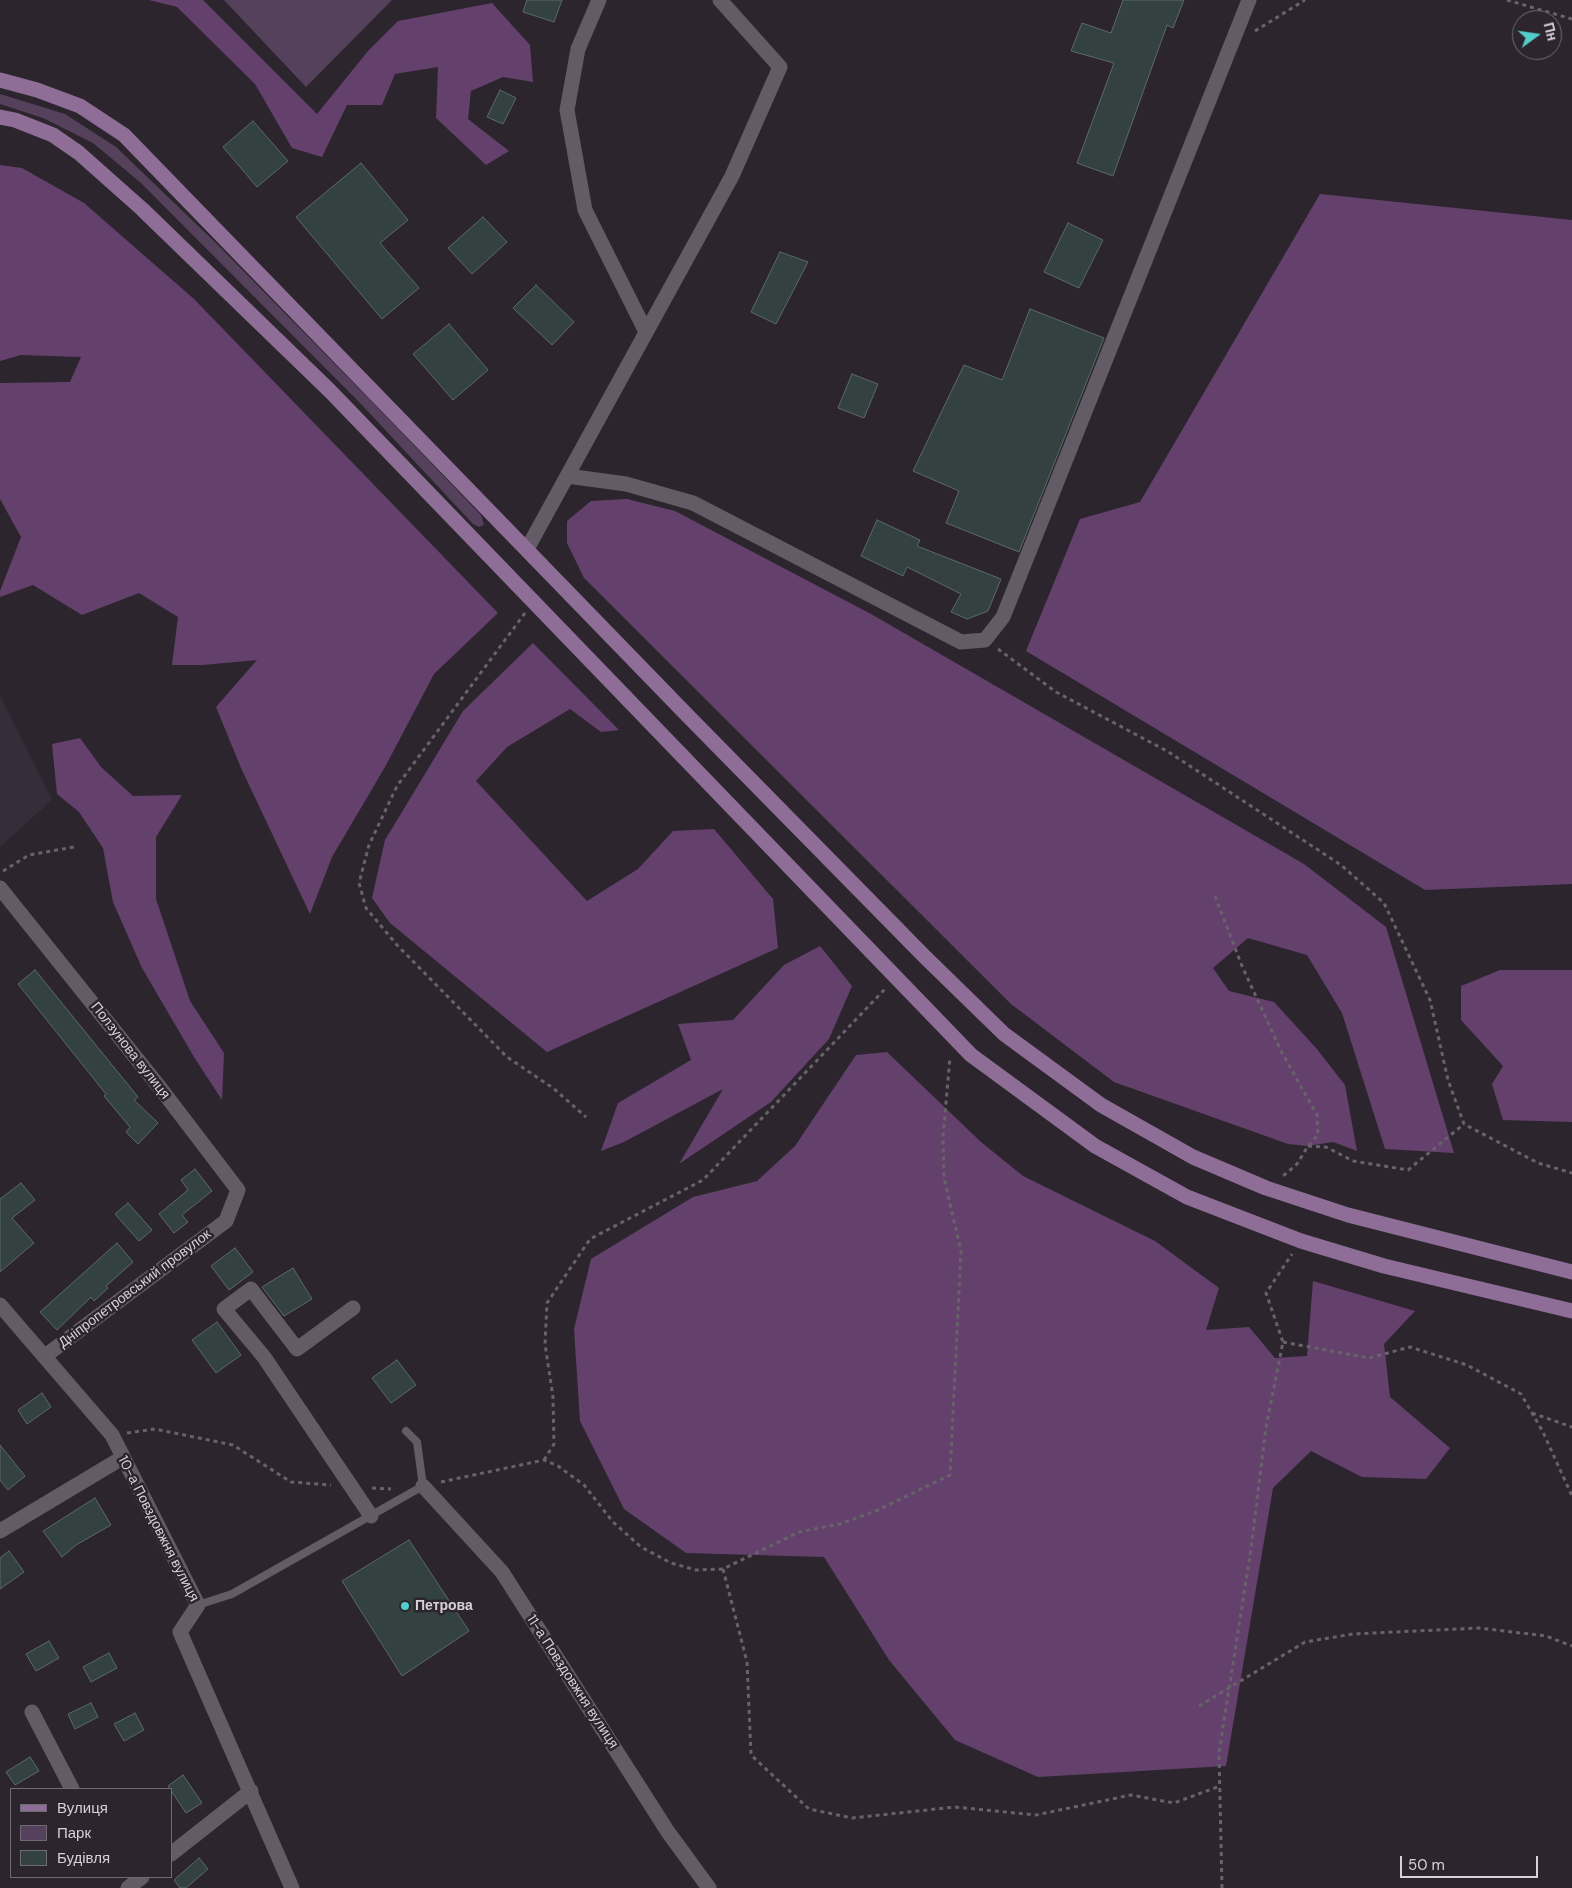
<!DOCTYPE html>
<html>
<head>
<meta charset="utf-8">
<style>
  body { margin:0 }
  #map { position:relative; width:1572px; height:1888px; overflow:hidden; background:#2c252e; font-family:"DM Sans",sans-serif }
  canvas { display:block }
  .legend { position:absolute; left:10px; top:1788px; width:162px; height:90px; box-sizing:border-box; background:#2c252e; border:1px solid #706a72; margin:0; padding:6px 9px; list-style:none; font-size:15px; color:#d6d1d7 }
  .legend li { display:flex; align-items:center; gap:10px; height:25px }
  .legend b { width:25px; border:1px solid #706a72 }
  .north { position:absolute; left:1512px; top:10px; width:50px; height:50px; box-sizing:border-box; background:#2c252e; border:1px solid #706a72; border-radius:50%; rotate:76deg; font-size:14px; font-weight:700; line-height:20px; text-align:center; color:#d6d1d7 }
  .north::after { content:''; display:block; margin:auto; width:18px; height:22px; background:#53cdcb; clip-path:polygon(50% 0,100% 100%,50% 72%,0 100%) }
  .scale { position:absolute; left:1400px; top:1856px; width:138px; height:22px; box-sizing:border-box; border:2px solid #d6d1d7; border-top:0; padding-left:6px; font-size:15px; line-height:18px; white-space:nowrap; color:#d6d1d7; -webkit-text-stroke:4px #2c252e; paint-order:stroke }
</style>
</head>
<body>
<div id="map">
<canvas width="1572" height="1888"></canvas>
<ul class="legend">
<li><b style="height:6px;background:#8e6e96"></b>Вулиця</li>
<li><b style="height:14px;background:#55415b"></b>Парк</li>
<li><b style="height:14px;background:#334241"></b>Будівля</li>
</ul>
<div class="north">Пн</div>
<div class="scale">50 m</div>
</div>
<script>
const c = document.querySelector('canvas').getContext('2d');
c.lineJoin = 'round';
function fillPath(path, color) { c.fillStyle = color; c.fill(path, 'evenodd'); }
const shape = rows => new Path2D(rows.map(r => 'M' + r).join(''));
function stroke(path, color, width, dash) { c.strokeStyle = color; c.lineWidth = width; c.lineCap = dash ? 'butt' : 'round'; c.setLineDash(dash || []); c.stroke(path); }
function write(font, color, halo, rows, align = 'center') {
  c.font = font + ' "DM Sans",sans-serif'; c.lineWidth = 5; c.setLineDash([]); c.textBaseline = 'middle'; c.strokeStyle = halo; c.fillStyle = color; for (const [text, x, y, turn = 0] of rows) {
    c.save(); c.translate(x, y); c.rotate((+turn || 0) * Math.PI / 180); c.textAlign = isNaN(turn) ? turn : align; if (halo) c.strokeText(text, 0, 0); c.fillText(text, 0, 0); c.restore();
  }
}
fillPath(shape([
  [0,696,52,800,0,847]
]), '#372d3a');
fillPath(shape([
  [224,0,392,0,306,87],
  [0,94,65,114,116,147,218,245,377,407,481,515,484,525,479,527,473,524,361,404,141,183,93,143,43,118,0,104]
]), '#55415b');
fillPath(shape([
  [149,0,203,0,317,114,368,51,398,21,492,3,530,45,533,82,503,77,471,91,468,119,509,151,486,165,436,118,438,67,395,74,382,105,347,105,322,157,292,148,255,84,177,7],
  [0,165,22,168,84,203,194,299,498,613,434,674,385,767,332,857,310,914,241,768,216,707,257,660,203,665,172,665,178,617,139,593,82,615,33,585,0,597,0,591,21,537,0,499,0,383,70,382,81,357,21,355,0,361],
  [1320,194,1572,220,1572,884,1425,890,1026,651,1080,519,1140,502],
  [627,499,675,511,871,614,1304,864,1386,927,1454,1153,1385,1149,1342,1013,1307,955,1248,938,1213,968,1229,991,1274,1002,1316,1048,1345,1085,1357,1151,1333,1142,1308,1146,1288,1144,1114,1082,1011,1004,584,578,567,543,567,521,591,501],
  [533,643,619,730,601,732,570,709,507,747,476,781,587,901,638,869,673,831,714,829,773,899,778,948,547,1052,390,923,372,898,385,840,463,711],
  [80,738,101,767,133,796,182,795,156,837,156,899,190,1001,224,1053,222,1100,194,1057,142,968,113,902,103,848,79,812,57,794,52,744],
  [820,946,852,986,829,1039,771,1102,679,1164,723,1089,624,1142,601,1151,618,1103,691,1060,678,1024,733,1020,784,965],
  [1500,970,1572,970,1572,1122,1503,1120,1492,1084,1503,1066,1461,1020,1461,986],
  [887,1052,981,1142,1023,1176,1155,1241,1219,1288,1206,1330,1249,1327,1275,1358,1307,1356,1313,1281,1415,1311,1384,1344,1390,1397,1450,1448,1426,1479,1362,1477,1311,1451,1273,1488,1226,1766,1038,1777,955,1740,889,1660,824,1557,686,1553,624,1509,580,1421,574,1329,591,1259,693,1197,757,1181,795,1146,856,1055]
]), '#63416c');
const building = shape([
  [527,0,562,0,554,22,523,12,527,0],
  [1123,0,1184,0,1173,28,1167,25,1113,176,1077,163,1114,63,1071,51,1082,23,1111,33,1123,0],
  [500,90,516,98,503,124,487,117,500,90],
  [253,121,288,161,257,187,223,147,253,121],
  [361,163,408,220,380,243,419,288,382,319,296,217,361,163],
  [483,217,507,242,472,274,448,248,483,217],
  [1068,223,1103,240,1079,288,1044,272,1068,223],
  [780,252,808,262,776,324,751,312,780,252],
  [536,285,574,322,552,345,513,308,536,285],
  [1030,309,1104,338,1019,552,946,523,959,491,913,471,964,365,1002,380,1030,309],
  [449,324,488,370,453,400,413,354,449,324],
  [852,374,878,384,864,418,838,408,852,374],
  [877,520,920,540,917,546,1001,579,988,611,967,619,951,612,961,594,907,567,903,576,861,556,877,520],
  [35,970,138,1097,134,1100,158,1123,138,1144,126,1132,130,1127,104,1096,106,1094,18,984,35,970],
  [195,1169,212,1191,182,1215,188,1222,174,1233,159,1214,188,1190,181,1180,195,1169],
  [21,1183,35,1200,12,1218,34,1243,0,1272,0,1199,21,1183],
  [128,1203,152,1230,139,1241,115,1214,128,1203],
  [117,1243,133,1262,106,1286,108,1288,94,1301,91,1297,57,1330,40,1312,117,1243],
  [235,1248,253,1272,229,1290,211,1266,235,1248],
  [293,1268,312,1299,284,1316,262,1287,293,1268],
  [217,1322,241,1355,216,1373,192,1340,217,1322],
  [397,1360,416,1385,391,1403,372,1378,397,1360],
  [42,1393,51,1407,27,1424,18,1410,42,1393],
  [0,1445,25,1476,8,1490,0,1480,0,1445],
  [95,1498,111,1525,76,1545,62,1557,43,1531,95,1498],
  [409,1540,469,1631,402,1676,342,1581,409,1540],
  [9,1551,24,1572,0,1589,0,1558,9,1551],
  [49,1641,59,1658,36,1671,26,1654,49,1641],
  [109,1653,117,1668,91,1682,83,1667,109,1653],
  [91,1703,98,1717,75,1729,68,1714,91,1703],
  [135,1713,144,1730,124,1741,114,1724,135,1713],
  [30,1757,39,1771,15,1785,6,1772,30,1757],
  [183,1775,202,1803,186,1813,168,1786,183,1775],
  [199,1858,208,1869,186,1888,180,1888,174,1880,199,1858]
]);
fillPath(building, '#334241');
stroke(building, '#5b6a69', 1);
stroke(shape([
  [1507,0,1572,19],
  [1255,31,1305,0],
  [525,613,397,786,369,845,359,883,366,908,397,945,507,1057,553,1088,586,1117],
  [998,649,1056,692,1167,751,1341,865,1384,903,1430,1000,1448,1080,1464,1124,1538,1163,1572,1173],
  [3,871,29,855,74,847],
  [1215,896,1242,966,1281,1051,1317,1115,1318,1135,1308,1146,1297,1164,1283,1176],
  [1308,1146,1326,1147,1353,1161,1408,1170,1464,1124],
  [1283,1342,1369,1358,1410,1347,1467,1365,1521,1394,1543,1432,1572,1496],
  [1532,1413,1572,1427],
  [127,1433,155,1429,233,1445,291,1482,331,1485],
  [544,1460,554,1444,553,1397,545,1344,547,1303,590,1239,703,1180,885,989],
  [441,1482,544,1460,558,1466,584,1485,613,1522,641,1547,671,1563,696,1570,723,1569,799,1532,840,1524,878,1510,950,1475,961,1251,944,1178,943,1137,950,1057],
  [372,1488,391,1489],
  [723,1569,747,1662,751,1755,809,1809,852,1818,955,1807,1036,1815,1131,1795,1174,1803,1220,1786],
  [1199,1706,1305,1642,1353,1634,1479,1628,1546,1636,1572,1646],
  [1222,1888,1219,1753,1251,1549,1266,1427,1283,1342,1266,1293,1292,1254]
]), '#68626a', 3, [4, 4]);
stroke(shape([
  [198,1605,232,1594,423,1486,417,1442,406,1431]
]), '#635b65', 8);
stroke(shape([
  [599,0,578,49,567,110,585,210,646,332],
  [567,476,626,484,693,503,961,642,985,640,1003,617,1249,0],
  [527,549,732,176,780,67,720,0],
  [0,888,161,1089,238,1190,226,1221,45,1356],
  [0,1305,112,1435,198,1605,180,1632,292,1888],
  [353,1308,297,1349,251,1289,224,1309,264,1357,371,1516],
  [423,1486,502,1572,668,1832,709,1888],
  [0,1531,122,1458],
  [32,1712,72,1789],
  [171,1854,251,1791],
  [128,1888,142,1877]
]), '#635b65', 15);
stroke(shape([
  [0,80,37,90,80,106,124,135,688,716,925,957,1004,1034,1101,1105,1193,1157,1266,1188,1348,1215,1572,1272],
  [0,117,15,120,53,135,79,153,142,209,330,391,971,1055,1095,1146,1187,1197,1301,1241,1384,1266,1572,1311]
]), '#8e6e96', 15);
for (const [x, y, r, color] of [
  [405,1606,5,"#53cdcb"]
]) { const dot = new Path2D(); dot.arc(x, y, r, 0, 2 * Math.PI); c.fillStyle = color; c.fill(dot); stroke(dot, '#2c252e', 2); }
write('14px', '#d6d1d7', '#2c252e', [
  ["Ползунова вулиця",130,1051,52],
  ["Дніпропетровський провулок",135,1289,-37],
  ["10-а Повздовжня вулиця",158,1529,63],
  ["11-а Повздовжня вулиця",572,1682,57]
]);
write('bold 14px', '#d6d1d7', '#2c252e', [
  ["Петрова",415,1606]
], 'left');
</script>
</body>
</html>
